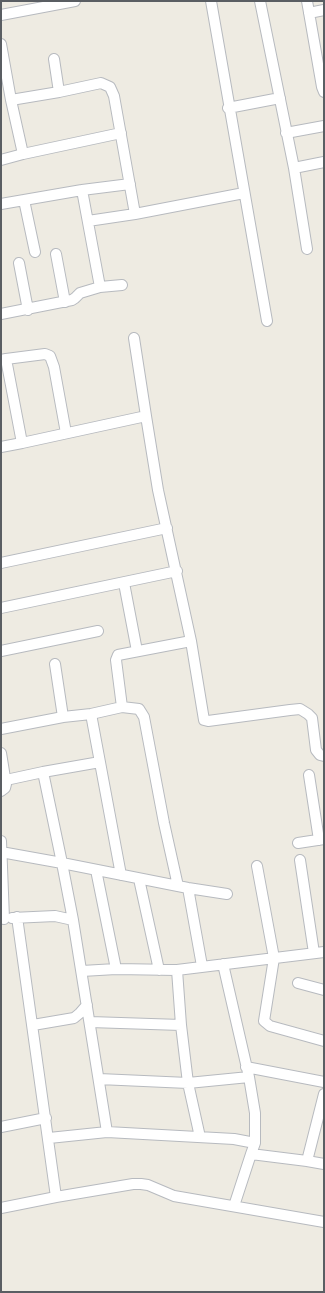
<!DOCTYPE html>
<html>
<head>
<meta charset="utf-8">
<style>
  body { margin:0 }
  #map { position:relative; width:325px; height:1293px; overflow:hidden; background:#eeebe2; font-family:"Alegreya Sans",sans-serif }
  canvas { display:block }
  .frame { position:absolute; inset:0; border:2px solid #5a5e63; pointer-events:none }
</style>
</head>
<body>
<div id="map">
<canvas width="325" height="1293"></canvas>
<div class="frame"></div>
</div>
<script>
const c = document.querySelector('canvas').getContext('2d');
c.lineJoin = 'round';
const shape = rows => new Path2D(rows.map(r => 'M' + r).join(''));
function stroke(path, color, width, dash) { c.strokeStyle = color; c.lineWidth = width; c.lineCap = dash ? 'butt' : 'round'; c.setLineDash(dash || []); c.stroke(path); }
const minor = shape([
  [211,1,267,321],
  [260,1,294,168,307,249],
  [307,1,322,87,324,92],
  [309,13,324,10],
  [1,15,75,1],
  [1,44,11,100,23,154],
  [54,59,59,92],
  [11,100,59,92,101,83,110,87,114,96,135,214],
  [228,108,280,98],
  [286,133,324,126],
  [1,160,23,154,121,133],
  [294,168,324,162],
  [82,190,100,287],
  [24,200,35,252],
  [1,204,82,190,130,184],
  [88,221,135,214,244,193],
  [56,254,65,302],
  [19,263,28,310],
  [1,314,72,300,75,298,80,293,100,287,122,285],
  [134,338,146,416],
  [6,359,45,354,50,356,54,367,66,433],
  [1,360,6,359,22,443,146,416,158,490,191,641,204,720,208,721,290,710,300,709,308,714,312,718,316,750,320,755,324,756],
  [1,447,22,443],
  [1,563,167,528],
  [124,583,137,651],
  [1,608,177,571],
  [1,651,98,631],
  [55,664,63,717],
  [122,707,116,660,118,655,191,641],
  [91,714,121,875],
  [1,729,63,717,91,714,122,707,139,709,144,717,164,823,178,886],
  [1,753,6,784,5,788,1,791],
  [43,772,62,863,73,920,107,1132],
  [309,775,319,840],
  [6,780,43,772,100,762],
  [1,841,4,919],
  [298,843,324,839],
  [1,852,62,863,188,888,227,894],
  [300,860,314,953],
  [257,866,274,958,264,1021,270,1026,324,1041],
  [96,870,116,969,177,970,324,952],
  [139,879,159,970],
  [188,888,202,966],
  [17,917,56,1197],
  [12,918,55,916,73,920],
  [223,964,249,1077,255,1113,255,1143,251,1154,307,1161,324,1094],
  [177,970,181,1025,188,1083,200,1137],
  [82,971,116,969],
  [298,983,324,990],
  [90,1022,181,1025],
  [33,1025,74,1018,80,1013,87,1005],
  [246,1067,324,1082],
  [99,1079,188,1083,249,1077],
  [1,1127,46,1118],
  [49,1138,107,1132,234,1139,255,1143],
  [307,1161,324,1164],
  [234,1206,251,1154],
  [1,1208,56,1197,133,1184,141,1184,148,1185,174,1196,324,1222]
]);
stroke(minor, '#b7babf', 12);
stroke(minor, '#fff', 10);
</script>
</body>
</html>
